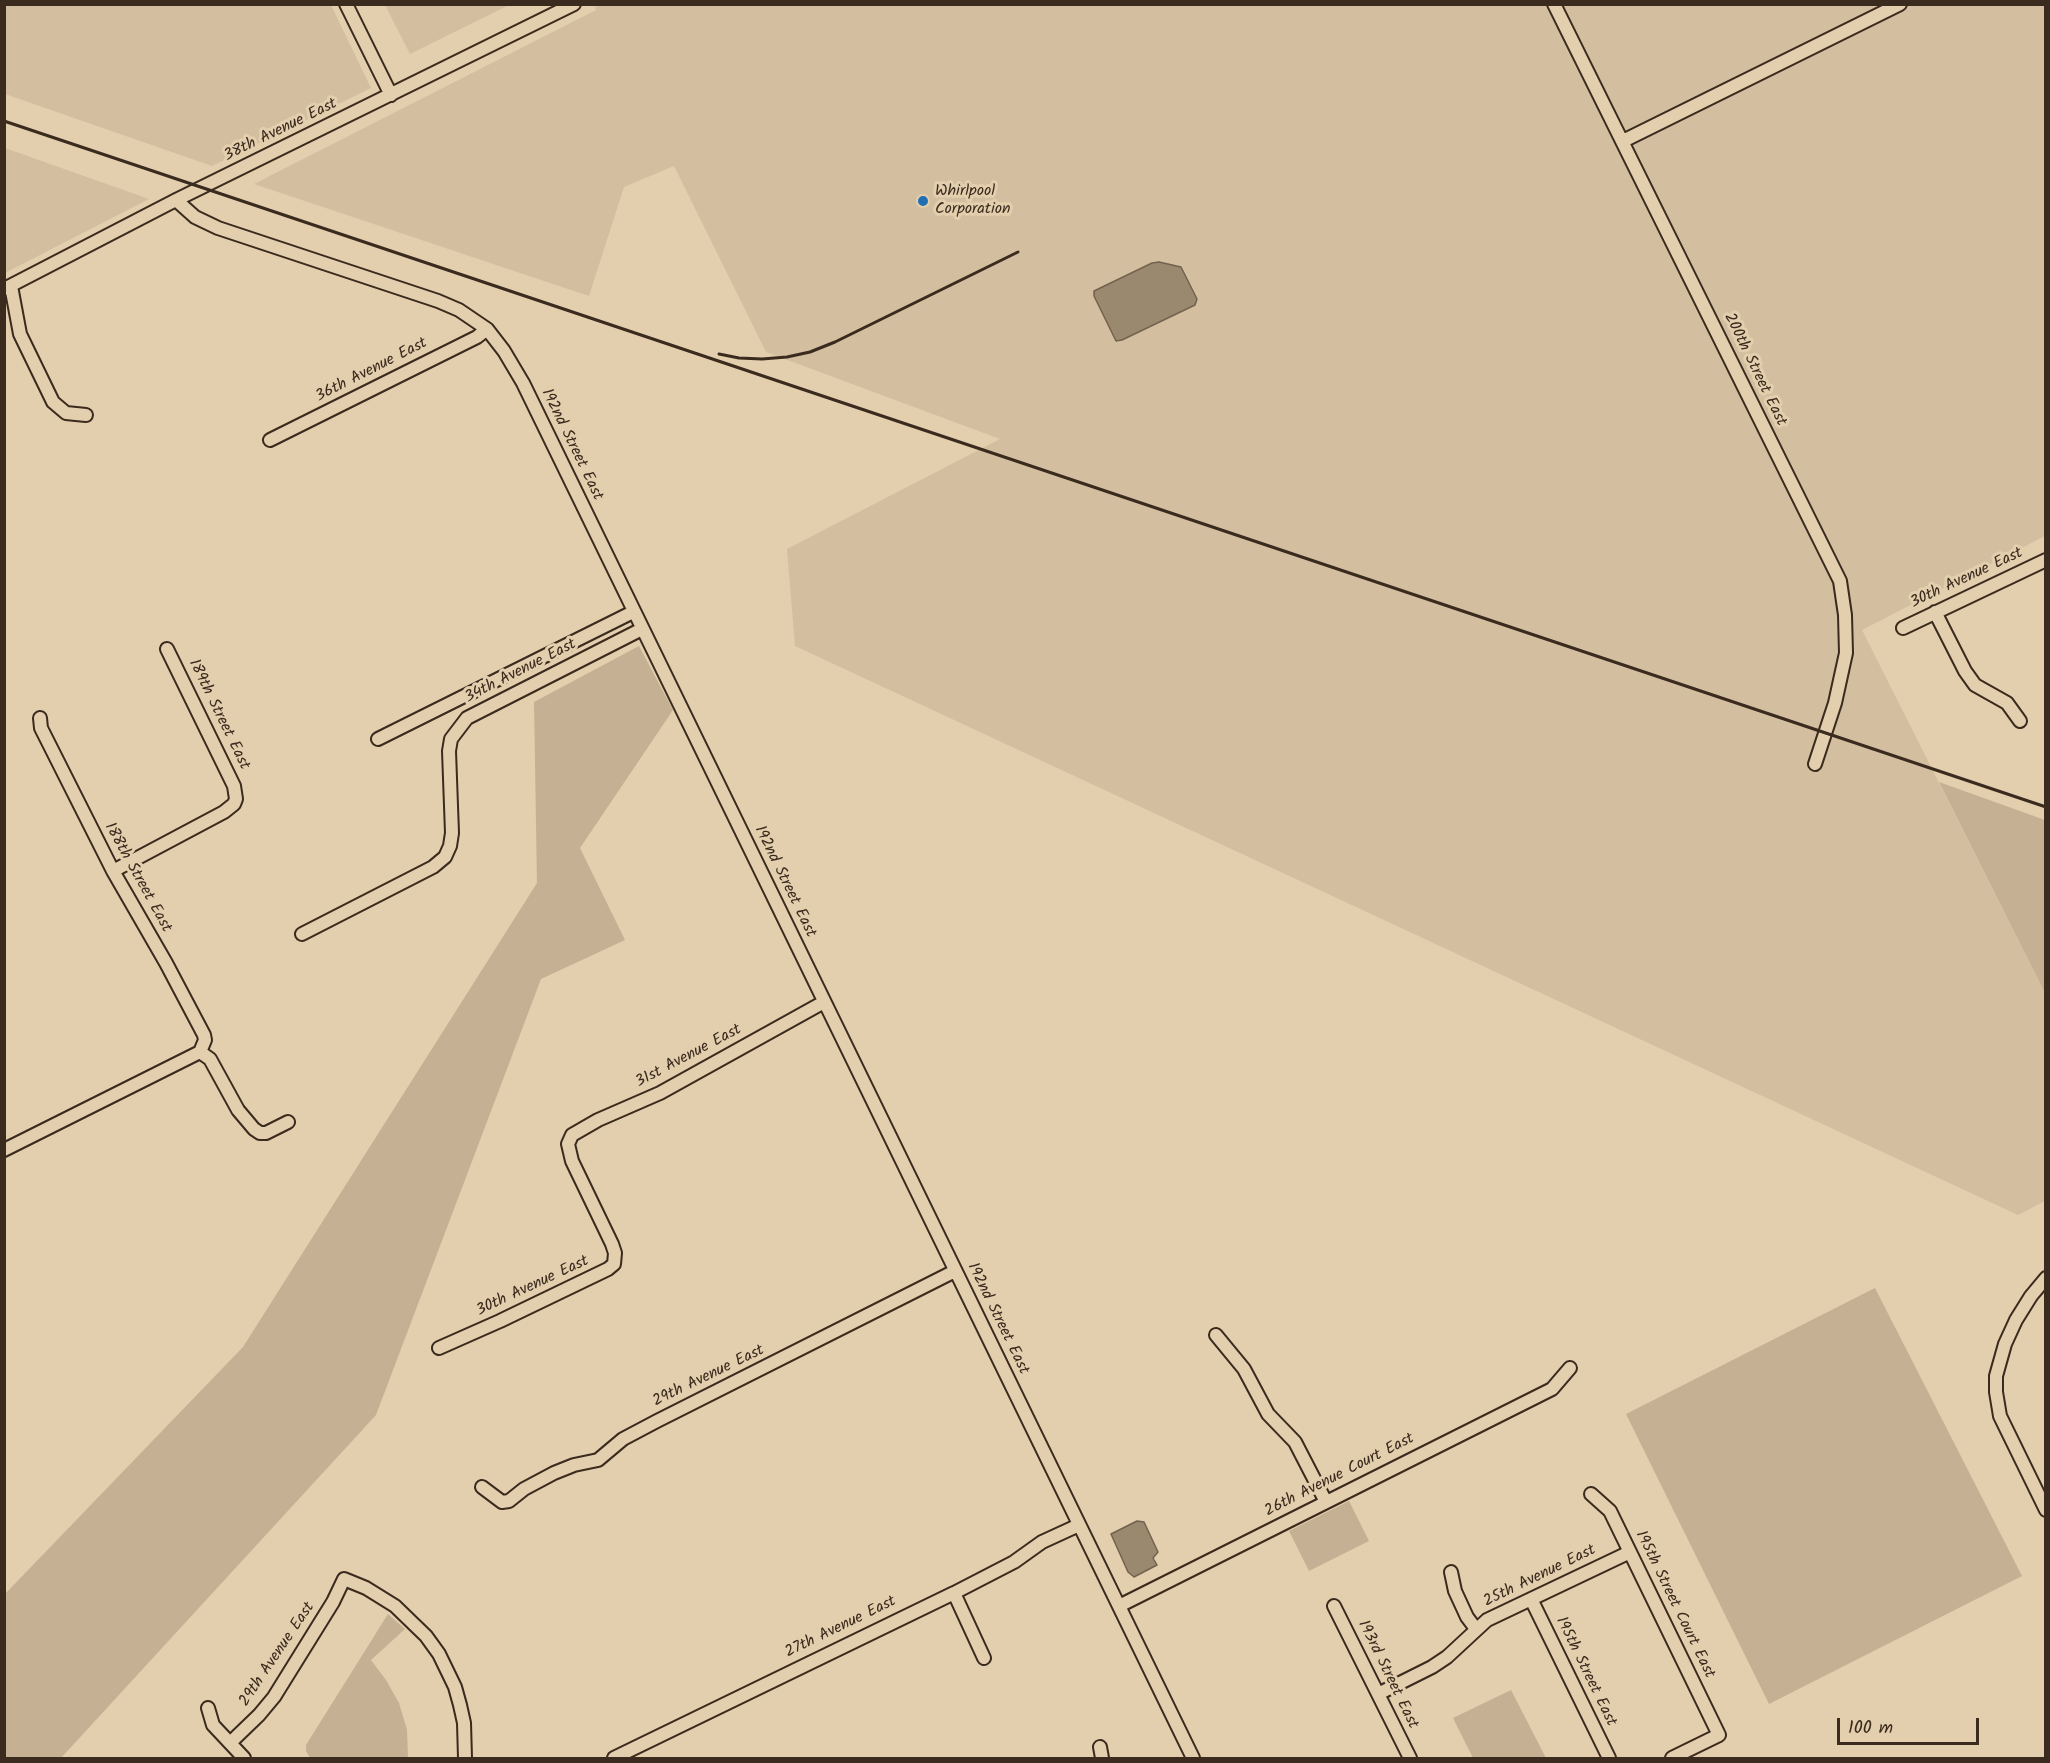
<!DOCTYPE html>
<html>
<head>
<meta charset="utf-8">
<style>
  body { margin:0 }
  #map { position:relative; width:2050px; height:1763px; overflow:hidden; background:#e3cead; font-family:Kalam,sans-serif }
  canvas { display:block }
  .frame { position:absolute; inset:0; border:6px solid #3b2a1e; pointer-events:none }
  .scale { position:absolute; left:1837px; top:1718px; width:142px; height:27px; box-sizing:border-box; border:3px solid #3b2a1e; border-top:0; padding-left:8px; font-size:18px; line-height:21px; white-space:nowrap; color:#3b2a1e; -webkit-text-stroke:4px #e3cead; paint-order:stroke }
</style>
</head>
<body>
<div id="map">
<canvas width="2050" height="1763"></canvas>
<div class="frame"></div>
<div class="scale">100 m</div>
</div>
<script>
const c = document.querySelector('canvas').getContext('2d');
c.lineJoin = 'round';
function fillPath(path, color) { c.fillStyle = color; c.fill(path, 'evenodd'); }
const shape = rows => new Path2D(rows.map(r => 'M' + r).join(''));
function stroke(path, color, width, dash) { c.strokeStyle = color; c.lineWidth = width; c.lineCap = dash ? 'butt' : 'round'; c.setLineDash(dash || []); c.stroke(path); }
function write(font, color, halo, rows, align = 'center') {
  c.font = font + ' Kalam,sans-serif'; c.lineWidth = 6; c.setLineDash([]); c.textBaseline = 'middle'; c.strokeStyle = halo; c.fillStyle = color; for (const [text, x, y, turn = 0] of rows) {
    c.save(); c.translate(x, y); c.rotate((+turn || 0) * Math.PI / 180); c.textAlign = isNaN(turn) ? turn : align; if (halo) c.strokeText(text, 0, 0); c.fillText(text, 0, 0); c.restore();
  }
}
fillPath(shape([
  [5,4,331,5,371,88,212,166,5,94],
  [385,5,509,5,410,54],
  [601,5,2045,5,2045,536,1862,630,2045,993,2045,1201,2018,1215,795,646,787,549,1000,439,766,352,674,166,624,187,589,296,254,184,596,10,595,7],
  [5,148,149,199,5,273]
]), '#d3bfa0');
fillPath(shape([
  [639,646,673,710,580,848,625,940,541,979,376,1415,61,1758,5,1758,5,1594,243,1347,537,883,534,702],
  [1939,782,2045,820,2045,993],
  [1875,1288,2022,1576,1769,1704,1626,1414],
  [1349,1501,1369,1541,1309,1571,1289,1531],
  [388,1614,405,1629,371,1660,386,1680,399,1703,407,1730,408,1758,310,1758,306,1751,306,1745],
  [1511,1690,1546,1758,1473,1758,1453,1718]
]), '#c5b093');
const water = shape([
  [1159,262,1181,267,1197,299,1195,305,1122,340,1116,341,1094,296,1094,291,1152,263,1159,262],
  [1137,1521,1144,1522,1158,1552,1153,1558,1157,1565,1134,1577,1128,1572,1111,1534,1137,1521]
]);
fillPath(water, '#9a886f');
stroke(water, '#74624f', 1.5);
const minor = shape([
  [346,4,391,95],
  [1554,4,1840,581,1845,615,1846,653,1835,703,1815,764],
  [1623,141,1900,4],
  [176,200,195,217,218,228,438,301,459,310,487,329,504,351,523,383,1193,1758],
  [11,286,20,334,53,402,66,413,86,415],
  [4,289,176,200,574,4],
  [270,440,477,337,487,329],
  [1935,612,1965,671,1975,685,2007,703,2020,721],
  [1903,628,2046,560],
  [40,718,41,728,113,871,166,963,204,1035,205,1040,200,1052],
  [378,739,633,612],
  [113,871,224,812,234,804,236,799,234,786,167,649],
  [302,934,433,867,445,857,450,846,452,833,449,751,451,739,467,718,642,629],
  [200,1052,210,1059,238,1110,254,1129,260,1133,266,1133,288,1122],
  [4,1150,200,1052],
  [2046,1278,2031,1296,2016,1320,2005,1344,1996,1376,1996,1392,2000,1416,2046,1510],
  [1216,1335,1244,1369,1268,1414,1295,1442,1326,1502],
  [439,1348,500,1321,608,1269,614,1264,615,1253,612,1244,572,1161,568,1144,572,1135,598,1120,660,1093,824,1002],
  [482,1487,502,1502,509,1501,524,1489,554,1473,574,1465,598,1460,623,1439,657,1421,955,1271],
  [1591,1494,1610,1511,1719,1735,1672,1758],
  [1451,1572,1455,1591,1467,1617,1476,1629],
  [954,1593,984,1658],
  [1531,1599,1609,1758],
  [1119,1606,1552,1389,1570,1368],
  [1334,1606,1410,1758],
  [1378,1694,1432,1667,1447,1657,1487,1620,1630,1552],
  [208,1708,213,1725,244,1758],
  [231,1742,259,1715,274,1697,333,1602,344,1579,366,1588,395,1606,426,1636,439,1654,455,1687,460,1705,464,1723,465,1758],
  [1100,1747,1102,1758],
  [614,1758,954,1593,1014,1562,1042,1542,1079,1525]
]);
stroke(minor, '#3b2a1e', 16);
stroke(minor, '#e3cead', 12);
stroke(shape([
  [4,121,2046,807],
  [719,354,739,358,762,359,787,357,810,352,835,342,1018,252]
]), '#3b2a1e', 3);
for (const [x, y, r, color] of [
  [923,201,6,"#1f6fb2"]
]) { const dot = new Path2D(); dot.arc(x, y, r, 0, 2 * Math.PI); c.fillStyle = color; c.fill(dot); stroke(dot, '#e3cead', 2); }
write('16px', '#3b2a1e', '#e3cead', [
  ["38th Avenue East",281,131,-26],
  ["200th Street East",1754,370,64],
  ["36th Avenue East",372,371,-27],
  ["192nd Street East",571,445,64],
  ["30th Avenue East",1967,579,-25],
  ["34th Avenue East",521,672,-27],
  ["189th Street East",218,715,64],
  ["188th Street East",137,878,61],
  ["192nd Street East",784,882,64],
  ["31st Avenue East",689,1057,-28],
  ["30th Avenue East",533,1287,-25],
  ["192nd Street East",997,1319,64],
  ["29th Avenue East",709,1377,-26],
  ["26th Avenue Court East",1340,1476,-27],
  ["25th Avenue East",1540,1577,-26],
  ["195th Street Court East",1674,1605,64],
  ["27th Avenue East",841,1628,-26],
  ["29th Avenue East",278,1655,-56],
  ["195th Street East",1585,1672,64],
  ["193rd Street East",1387,1675,64]
]);
write('16px', '#3b2a1e', '#e3cead', [
  ["Whirlpool",935,192],
  ["Corporation",935,210]
], 'left');
</script>
</body>
</html>
